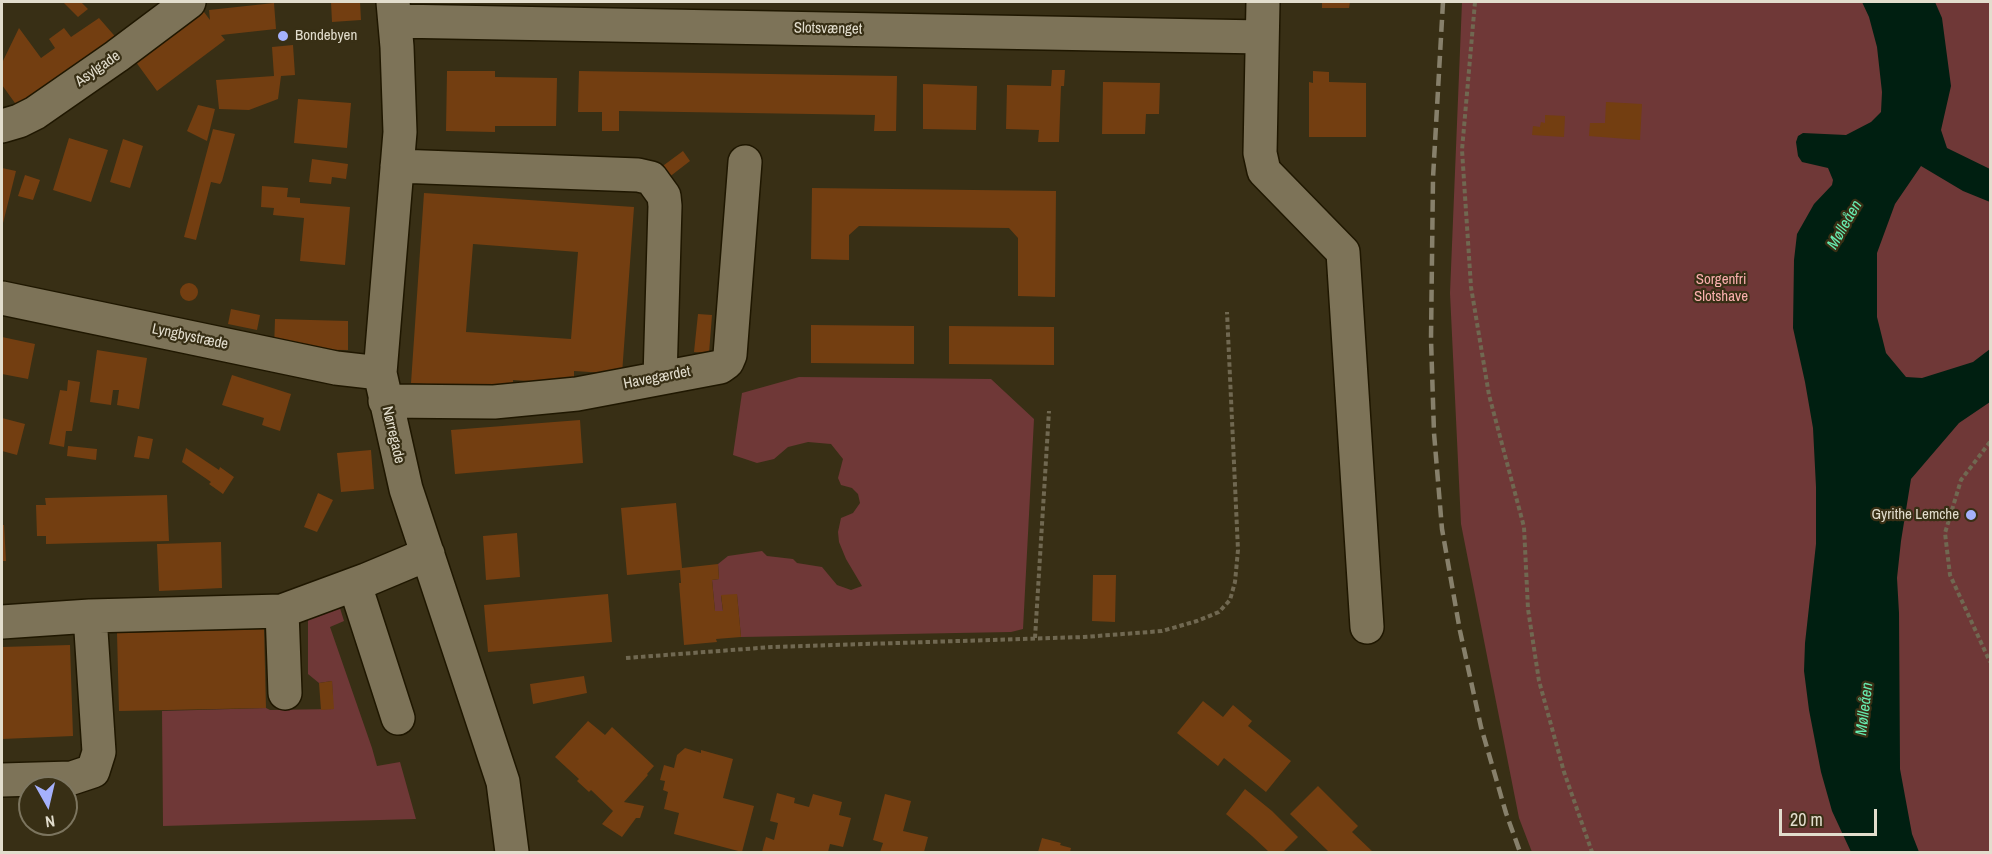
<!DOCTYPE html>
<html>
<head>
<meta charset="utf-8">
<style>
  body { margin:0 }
  #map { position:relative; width:1992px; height:854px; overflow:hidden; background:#382f15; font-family:"Archivo Narrow",sans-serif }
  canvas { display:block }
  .frame { position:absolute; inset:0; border:3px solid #e2ddcd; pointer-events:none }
  .north { position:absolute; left:18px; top:776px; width:60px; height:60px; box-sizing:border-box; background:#382f15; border:2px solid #7c755f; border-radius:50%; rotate:172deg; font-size:16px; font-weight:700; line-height:24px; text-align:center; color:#e2ddcd }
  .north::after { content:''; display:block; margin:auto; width:21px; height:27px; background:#a5b1fc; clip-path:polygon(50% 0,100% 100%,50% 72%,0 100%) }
  .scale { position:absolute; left:1779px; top:809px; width:98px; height:27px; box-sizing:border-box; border:3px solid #e2ddcd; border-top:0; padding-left:8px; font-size:18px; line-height:21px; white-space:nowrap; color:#e2ddcd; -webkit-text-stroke:4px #382f15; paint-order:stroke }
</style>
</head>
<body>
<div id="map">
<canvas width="1992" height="854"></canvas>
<div class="frame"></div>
<div class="north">N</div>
<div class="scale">20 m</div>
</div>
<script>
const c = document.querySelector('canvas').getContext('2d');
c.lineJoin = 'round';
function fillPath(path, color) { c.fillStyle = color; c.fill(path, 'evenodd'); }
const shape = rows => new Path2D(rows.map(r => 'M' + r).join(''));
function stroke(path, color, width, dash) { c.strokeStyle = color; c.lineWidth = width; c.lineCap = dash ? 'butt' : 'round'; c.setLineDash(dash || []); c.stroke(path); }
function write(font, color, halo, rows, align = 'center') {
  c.font = font + ' "Archivo Narrow",sans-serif'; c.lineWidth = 4.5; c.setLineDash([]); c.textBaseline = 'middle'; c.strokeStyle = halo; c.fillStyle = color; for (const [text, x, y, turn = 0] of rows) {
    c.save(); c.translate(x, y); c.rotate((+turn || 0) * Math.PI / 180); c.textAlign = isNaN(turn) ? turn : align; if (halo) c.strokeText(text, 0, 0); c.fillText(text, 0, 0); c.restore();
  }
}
fillPath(shape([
  [1462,2,1990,2,1990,852,1532,852,1519,818,1461,524,1450,293],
  [799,377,991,379,1034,419,1023,629,1011,632,741,637,737,595,721,596,723,611,715,611,712,580,719,579,718,564,728,556,762,551,767,556,793,559,797,563,822,567,837,585,851,590,862,586,846,559,839,542,838,532,841,518,853,513,860,503,858,494,852,488,841,485,838,478,843,459,831,444,808,442,788,447,774,459,757,463,733,455,742,393],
  [339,605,344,621,330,627,372,748,377,766,400,762,416,819,163,826,162,711,266,708,270,710,333,709,332,681,319,683,308,674,308,616]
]), '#6f3837');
fillPath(shape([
  [1862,2,1935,2,1942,18,1951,86,1941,130,1947,148,1990,169,1990,202,1963,191,1921,166,1895,204,1877,253,1877,317,1886,353,1906,377,1922,378,1973,362,1990,349,1990,402,1959,423,1911,479,1901,541,1897,578,1899,613,1900,769,1912,834,1919,852,1851,852,1832,811,1821,772,1809,710,1804,671,1805,643,1816,544,1816,487,1813,428,1805,382,1793,328,1794,260,1797,234,1814,204,1832,185,1833,180,1828,168,1802,162,1798,156,1796,142,1798,136,1803,133,1846,135,1871,122,1881,112,1882,92,1877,47,1869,17]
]), '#001f11');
fillPath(shape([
  [63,2,81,2,88,9,78,17],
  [331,2,360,2,361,20,332,22],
  [1322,2,1350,2,1349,8,1322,8],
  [274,3,276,29,221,35,225,40,157,91,133,58,201,8,210,20,209,10],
  [99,18,119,41,20,110,2,85,2,63,19,28,41,58,55,48,49,39,64,28,71,37],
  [293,45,295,75,281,76,278,99,249,110,219,109,216,80,274,76,272,47],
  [1052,70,1065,70,1064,86,1061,86,1059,142,1038,142,1039,130,1006,129,1007,85,1051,86],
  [447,71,495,71,495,77,557,78,556,126,495,126,495,132,446,131],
  [579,71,897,76,896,131,874,131,875,115,619,111,619,131,602,131,602,112,578,112],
  [1313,71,1329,72,1329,82,1366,83,1366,137,1309,137,1309,82,1313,83],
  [1103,82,1160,83,1159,114,1146,114,1145,134,1102,134],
  [923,84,977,86,976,130,923,129],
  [298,99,351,103,347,148,294,143],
  [1606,102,1642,104,1640,140,1589,136,1590,123,1605,123],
  [198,105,215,109,207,141,187,131],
  [1545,115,1565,116,1564,137,1532,135,1533,126,1540,127,1541,122,1545,123],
  [213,129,235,134,222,181,220,184,211,182,196,240,184,237],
  [69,138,108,150,91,202,53,190],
  [123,139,143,146,130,188,110,182],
  [683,151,690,161,668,178,660,168],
  [312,159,348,164,346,179,332,177,331,184,309,182],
  [2,168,16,171,2,227],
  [25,175,40,180,33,200,18,196],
  [262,186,288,188,287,197,300,198,300,203,350,207,345,265,300,261,304,218,273,215,274,208,261,207],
  [812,188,1056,191,1055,297,1018,296,1018,238,1009,228,859,226,849,235,849,260,811,259],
  [424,193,634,207,622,374,574,371,574,384,513,380,513,390,411,383],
  [473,244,578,252,571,339,466,332],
  '180 292a9 9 0 1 1 18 0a9 9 0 1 1-18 0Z',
  [231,309,260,315,257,330,228,324],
  [698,314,712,315,709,353,694,352],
  [275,319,348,321,348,350,274,349],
  [811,325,914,326,914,364,811,363],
  [949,326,1054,327,1054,365,949,364],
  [2,337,35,344,28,379,2,374],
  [97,350,147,358,139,409,117,405,119,390,113,390,111,405,90,402],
  [232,375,291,394,280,431,262,425,264,418,222,405],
  [68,380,80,382,72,431,66,431,64,447,49,444,60,390,67,391],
  [2,418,25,424,17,455,2,451],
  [580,420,583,463,455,474,451,430],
  [138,436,153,439,149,459,134,457],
  [68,446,97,449,96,460,67,456],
  [186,448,219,470,220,467,234,477,223,494,209,484,211,482,182,462],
  [371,450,374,489,341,492,337,453],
  [318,493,333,500,317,532,304,527],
  [167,495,169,541,46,544,46,536,37,536,36,505,46,505,45,498],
  [676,503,682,568,718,564,719,579,712,580,715,611,723,611,721,595,737,594,741,637,716,639,717,642,684,645,679,583,681,583,680,570,627,575,621,508],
  [2,525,4,525,6,561,2,561],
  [517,533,520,577,486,580,483,536],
  [221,542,222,588,159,591,157,544],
  [1093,575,1116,575,1115,622,1092,621],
  [608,594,612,642,488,652,484,605],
  [264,629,266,708,119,711,117,633],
  [70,645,73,736,2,739,2,647],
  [584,676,587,693,533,704,530,684],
  [332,681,334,709,321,710,319,683],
  [1203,701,1223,717,1233,705,1252,721,1248,726,1291,761,1266,792,1224,758,1218,766,1177,733],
  [588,721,605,735,612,727,654,766,647,774,648,775,624,802,644,806,640,818,636,818,622,837,602,824,613,811,591,790,589,792,577,781,579,779,555,757],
  [685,748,701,753,701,750,733,759,723,798,754,806,742,852,674,834,679,813,664,809,668,792,663,790,665,781,660,780,664,765,674,768,677,755],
  [1318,786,1358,826,1352,832,1373,852,1329,852,1290,814],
  [1245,789,1272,811,1298,837,1283,852,1269,852,1252,836,1226,814],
  [777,793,795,798,794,803,809,807,813,794,842,802,839,815,851,818,843,847,830,844,828,852,804,852,796,851,795,852,762,852,766,837,774,840,778,823,770,821],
  [885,794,911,801,903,831,928,837,924,852,880,852,883,843,873,840],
  [1042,838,1061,843,1060,845,1071,848,1070,852,1038,852]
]), '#733e11');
const minor = shape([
  [393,2,397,47,400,132,380,373,406,489,503,782,512,852],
  [1263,2,1260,153,1264,171,1343,252,1367,627],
  [395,21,1262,37],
  [2,126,19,121,35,113,117,56,189,2],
  [397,166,638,175,651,178,664,196,665,206,660,378],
  [2,298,336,368,380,373],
  [385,401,494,402,577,394,720,367,727,362,730,355,745,162],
  [355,585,398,718],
  [282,611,285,693],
  [2,622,90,616,282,611,366,580,428,554],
  [2,780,72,778,93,771,99,752,90,616]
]);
stroke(minor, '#1f1700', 36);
stroke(shape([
  [1475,2,1462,150,1471,287,1489,395,1524,527,1528,609,1539,681,1564,772,1592,852],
  [1990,442,1961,480,1945,533,1950,575,1990,662],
  [1035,638,1049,411],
  [626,658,772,647,1084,637,1162,631,1197,621,1219,612,1230,600,1235,582,1238,550,1227,312]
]), '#706851', 4, [4.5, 3]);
stroke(minor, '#7d7358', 33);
stroke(shape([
  [1443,2,1433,178,1431,339,1434,433,1442,529,1460,631,1481,727,1506,813,1520,852]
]), '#87806b', 4.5, [12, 6]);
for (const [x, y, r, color] of [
  [283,36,6,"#a5b1fc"],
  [1971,515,6,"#a5b1fc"]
]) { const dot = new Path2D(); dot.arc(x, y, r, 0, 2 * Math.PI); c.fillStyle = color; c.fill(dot); stroke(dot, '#382f15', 2); }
write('15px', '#e2ddcd', '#382f15', [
  ["Slotsvænget",828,29,1],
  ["Asylgade",98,69,-35],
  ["Lyngbystræde",190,337,12],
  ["Havegærdet",657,378,-11],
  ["Nørregade",393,435,77]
]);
write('15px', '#e2ddcd', '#382f15', [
  ["Bondebyen",295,36],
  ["Gyrithe Lemche",1959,515,"right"]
], 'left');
write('15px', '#f9afad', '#382f15', [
  ["Sorgenfri",1721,280],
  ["Slotshave",1721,297]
]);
write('italic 16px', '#67ecb0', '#382f15', [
  ["Mølleåen",1845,225,-60],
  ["Mølleåen",1865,709,-83]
]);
</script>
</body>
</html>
